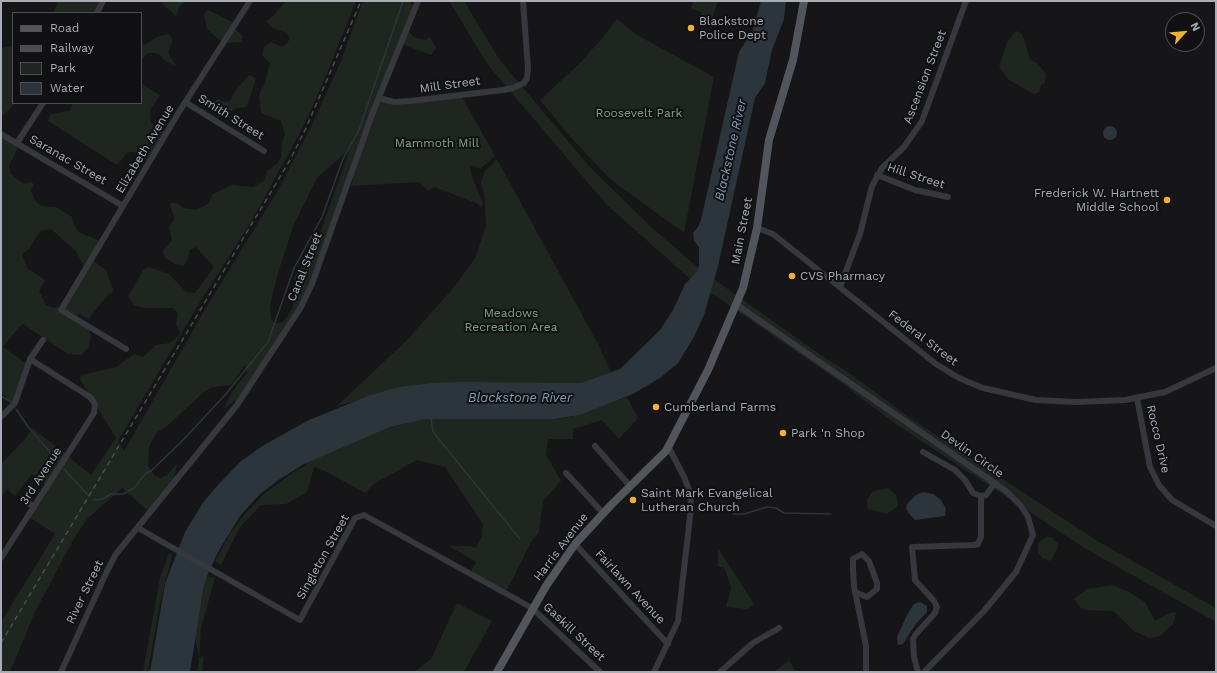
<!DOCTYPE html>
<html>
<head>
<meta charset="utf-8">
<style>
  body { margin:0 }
  #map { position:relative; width:1217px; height:673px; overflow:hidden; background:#161618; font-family:"Work Sans",sans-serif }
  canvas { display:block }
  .frame { position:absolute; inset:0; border:2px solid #a8adb8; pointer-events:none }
  .legend { position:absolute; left:12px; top:12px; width:130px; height:92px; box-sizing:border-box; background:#111113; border:1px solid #4d4f55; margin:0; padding:5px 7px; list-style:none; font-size:12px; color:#a8adb8 }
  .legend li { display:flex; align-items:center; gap:8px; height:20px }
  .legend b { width:20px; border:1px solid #4d4f55 }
  .north { position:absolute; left:1165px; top:12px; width:40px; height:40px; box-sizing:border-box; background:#111113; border:1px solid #4d4f55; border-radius:50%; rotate:63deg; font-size:11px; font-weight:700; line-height:16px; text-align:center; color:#a8adb8 }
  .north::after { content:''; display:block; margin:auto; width:14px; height:18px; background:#f2b134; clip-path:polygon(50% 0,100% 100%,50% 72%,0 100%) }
</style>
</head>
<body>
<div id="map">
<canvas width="1217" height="673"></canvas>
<div class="frame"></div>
<ul class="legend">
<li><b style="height:5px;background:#53555c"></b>Road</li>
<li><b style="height:5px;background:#4a4c52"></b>Railway</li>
<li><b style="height:11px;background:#1e261f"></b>Park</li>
<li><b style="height:11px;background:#2c353c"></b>Water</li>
</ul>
<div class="north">N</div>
</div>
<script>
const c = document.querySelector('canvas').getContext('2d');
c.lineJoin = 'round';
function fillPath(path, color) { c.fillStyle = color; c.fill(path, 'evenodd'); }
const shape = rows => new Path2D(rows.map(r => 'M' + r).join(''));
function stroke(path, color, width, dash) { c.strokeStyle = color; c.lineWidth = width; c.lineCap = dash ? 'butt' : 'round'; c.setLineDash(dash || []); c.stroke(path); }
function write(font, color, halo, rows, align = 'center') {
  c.font = font + ' "Work Sans",sans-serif'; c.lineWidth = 4; c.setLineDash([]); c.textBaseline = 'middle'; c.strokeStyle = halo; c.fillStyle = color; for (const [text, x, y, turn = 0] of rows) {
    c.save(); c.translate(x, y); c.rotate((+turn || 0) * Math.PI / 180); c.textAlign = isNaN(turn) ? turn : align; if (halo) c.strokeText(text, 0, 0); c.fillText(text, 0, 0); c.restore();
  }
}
fillPath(shape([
  [58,1,103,1,96,13,54,13],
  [162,1,186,1,179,7,176,17,171,11,164,6],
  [286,1,356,1,323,83,303,127,251,222,200,302,118,441,124,451,207,306,278,190,310,129,340,63,363,1,410,1,415,10,407,30,414,37,426,40,430,37,436,48,431,55,402,44,380,96,388,101,461,95,495,156,480,169,475,166,470,166,471,174,483,204,481,208,478,204,435,187,428,191,419,182,351,186,354,176,350,175,309,290,239,398,223,409,234,389,247,373,245,365,231,385,213,387,205,391,166,427,156,433,149,447,148,466,154,475,160,478,167,475,177,464,174,480,149,512,122,488,87,519,72,542,35,612,10,672,1,672,1,622,55,534,29,517,48,487,32,474,15,496,7,489,1,497,1,464,25,439,33,428,91,475,116,438,80,379,81,375,116,367,134,354,143,357,156,345,170,343,180,334,176,324,178,314,174,308,146,308,133,305,128,296,144,269,149,267,169,274,186,292,195,293,214,267,196,247,190,250,188,258,184,266,175,264,164,257,163,250,172,241,169,227,175,218,171,209,170,203,177,203,183,208,196,210,208,204,213,194,232,185,253,187,264,181,267,171,277,164,281,157,282,143,285,134,281,121,261,113,259,94,264,85,270,63,262,55,264,47,271,42,282,47,288,43,289,38,287,33,273,28,266,21,272,17],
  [349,152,309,264,300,268,294,278,296,298,292,309,283,322,277,323,273,322,271,319,270,306,278,273,294,224,317,178,344,154],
  [449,1,464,1,499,59,589,166,651,227,701,270,815,351,852,375,910,418,1099,542,1216,608,1216,622,1086,549,897,425,839,381,688,277,607,205,578,171,488,65],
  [693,1,718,1,712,19,704,21,700,18,702,12,691,9],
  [208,10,234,23,234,27,243,37,241,42,223,43,207,29,204,14],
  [617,19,637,35,714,77,684,233,610,179,573,140,540,100,580,63,603,37],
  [1016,31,1021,33,1024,39,1030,60,1037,63,1046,74,1045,83,1041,85,1039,92,1034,94,1009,80,999,67,1007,42],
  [168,34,173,39,168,53,177,67,164,60,159,54,152,53,146,54,141,62,141,42,144,45,157,37],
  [13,46,13,103,15,103,1,118,1,48],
  [249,75,256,78,247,107,236,108,226,114,212,109,214,102,218,99,224,102,230,101,235,91],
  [141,83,160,95,150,110,151,122,155,127,167,133,150,164,142,156,134,152,128,152,117,165,48,121,50,114,70,111,73,103,141,103],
  [1,134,18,148,9,166,11,174,24,184,31,182,34,184,31,191,36,202,42,206,56,207,72,217,73,223,79,232,102,242,93,261,106,270,113,289,112,293,109,294,100,304,89,319,77,313,79,320,87,327,91,335,89,346,82,355,68,354,23,324,20,326,3,347,27,364,13,405,1,392],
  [51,229,76,251,86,271,64,306,54,308,46,305,39,291,45,280,27,268,22,254,29,249,40,231],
  [497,159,598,344,611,372,590,381,573,385,363,399,337,406,407,340,455,286,475,258,486,226,485,200,481,182,485,171],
  [627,397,638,418,619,439,602,420,573,429,573,439,548,439,546,455,561,481,543,501,539,532,531,542,505,594,469,575,476,562,449,546,470,546,476,548,482,536,483,524,445,467,417,460,374,484,365,493,325,471,314,467,307,492,286,504,261,505,240,527,221,565,215,561,231,532,244,515,264,494,293,472,307,465,304,464,321,455,390,427,426,419,439,418,554,419,571,417],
  [888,488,896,495,898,506,887,514,869,509,867,507,867,500,873,491],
  [1047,536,1053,538,1059,545,1051,561,1042,558,1038,552,1038,543],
  [718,548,754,604,747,609,726,607,731,588,726,572,723,567,718,567],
  [169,553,172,555,159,608,148,672,143,672,160,578],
  [207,576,215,578,201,628,199,657,204,656,202,672,197,672,199,657,195,638,200,607],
  [1112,585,1127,591,1145,602,1155,621,1170,613,1176,613,1173,624,1160,636,1149,638,1134,631,1113,611,1085,610,1081,608,1074,599,1087,589],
  [457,603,492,621,464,672,414,672,431,659],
  [789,660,796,672,774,672]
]), '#1e261f');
fillPath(shape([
  [761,1,786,1,784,19,772,50,765,83,755,98,753,107,718,266,704,315,694,337,678,363,660,378,633,394,580,415,554,419,426,419,390,427,304,464,280,479,260,494,240,516,218,552,207,576,203,591,190,672,150,672,165,584,185,532,202,504,216,487,241,461,264,445,309,420,368,396,399,387,433,383,463,382,581,383,620,369,660,330,673,310,685,284,695,274,699,266,699,247,694,241,693,233,698,227,701,220,739,52,753,30],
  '1103 133a7 7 0 1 1 14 0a7 7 0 1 1-14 0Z',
  [923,492,933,494,941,500,946,509,945,516,915,520,911,516,906,509,907,504,916,495],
  [920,602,927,606,927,612,915,625,903,644,898,645,897,637,908,613,914,604]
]), '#2c353c');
stroke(shape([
  [1,396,11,402],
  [16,409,29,428,58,461],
  [431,418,433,432,520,539],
  [64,469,88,495],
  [94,500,103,499,111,494,123,494,134,488,146,473,151,471,184,439,225,395,268,342,294,268,322,217,343,159,359,130,403,1],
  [733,514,744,514,767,507,776,508,784,513,831,514]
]), '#2c353c', 1.5);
stroke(shape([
  [97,13,103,1],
  [379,98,394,102,410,101,503,90,513,88,524,83,527,78,528,69,523,1],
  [185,102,264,151],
  [1,134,123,206],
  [17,143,43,103],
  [877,175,915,190,948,197],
  [757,228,773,234,936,364,959,378,983,388,1036,400,1076,402,1125,400,1165,392,1216,368],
  [840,287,860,234,872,186,882,168,904,147,922,121,966,1],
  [737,305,1006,491,1021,506,1028,517,1033,535,1016,572,984,611,924,672],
  [126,349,61,310,179,112,250,1],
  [1137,398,1150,467,1159,485,1172,500,1216,526],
  [1,417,15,403,30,359,43,340],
  [595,446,630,486],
  [566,473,603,513],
  [981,496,986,495,995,483],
  [26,501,34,507],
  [138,528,300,620,355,518,364,515,532,608,600,672],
  [575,544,668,644],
  [1,558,94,413,95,404,90,397,30,359],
  [855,592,867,597,877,589,877,583,869,561,862,554,853,559,853,569,854,586,855,592,856,596,866,646,866,672],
  [61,672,107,571,116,554,237,405,301,307,312,284,373,112,418,1],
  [654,672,678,621,691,508,690,493,685,479,669,448],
  [720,672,753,643,779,628],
  [918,672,914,657,913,639,916,634,935,613,937,607,934,601,915,580,912,547,974,545,978,544,981,537,981,496,973,493,965,480,955,470,923,452]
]), '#37383d', 6);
stroke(shape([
  [497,672,546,586,575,544,611,505,666,451,708,370,743,288,757,228,769,140,793,60,804,1]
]), '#53555c', 8);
stroke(shape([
  [1,643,290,160,306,128,361,1]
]), '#4a4c52', 1.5, [5, 4]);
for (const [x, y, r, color] of [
  [691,28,4,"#f2b134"],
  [1167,200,4,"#f2b134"],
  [792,276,4,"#f2b134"],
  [656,407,4,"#f2b134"],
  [783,433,4,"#f2b134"],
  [633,500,4,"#f2b134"]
]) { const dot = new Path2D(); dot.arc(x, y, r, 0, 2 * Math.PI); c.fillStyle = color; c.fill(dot); stroke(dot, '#111113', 1.5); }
write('12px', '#a8adb8', '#111113', [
  ["Blackstone",699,21],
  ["Police Dept",699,35],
  ["Frederick W. Hartnett",1159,193,"right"],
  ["Middle School",1159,207,"right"],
  ["CVS Pharmacy",800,276],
  ["Cumberland Farms",664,407],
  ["Park 'n Shop",791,433],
  ["Saint Mark Evangelical",641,493],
  ["Lutheran Church",641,507]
], 'left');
write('12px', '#a8adb8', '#111113', [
  ["Ascension Street",925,77,-69],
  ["Mill Street",450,85,-8],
  ["Smith Street",231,117,32],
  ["Elizabeth Avenue",145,149,-59],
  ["Saranac Street",68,160,30],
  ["Hill Street",916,176,18],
  ["Main Street",742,231,-79],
  ["Canal Street",305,267,-68],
  ["Federal Street",923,338,37],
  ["Rocco Drive",1158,439,77],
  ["Devlin Circle",972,454,35],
  ["3rd Avenue",41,476,-57],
  ["Harris Avenue",561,547,-53],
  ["Singleton Street",323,557,-61],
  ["Fairlawn Avenue",630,587,47],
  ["River Street",85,592,-64],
  ["Gaskill Street",574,632,43]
]);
write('12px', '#7fa381', '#111113', [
  ["Roosevelt Park",639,113],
  ["Mammoth Mill",437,143],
  ["Meadows",511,313],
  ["Recreation Area",511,327]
]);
write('italic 13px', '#7f9bb3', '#111113', [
  ["Blackstone River",731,150,-77],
  ["Blackstone River",520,398]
]);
</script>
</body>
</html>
